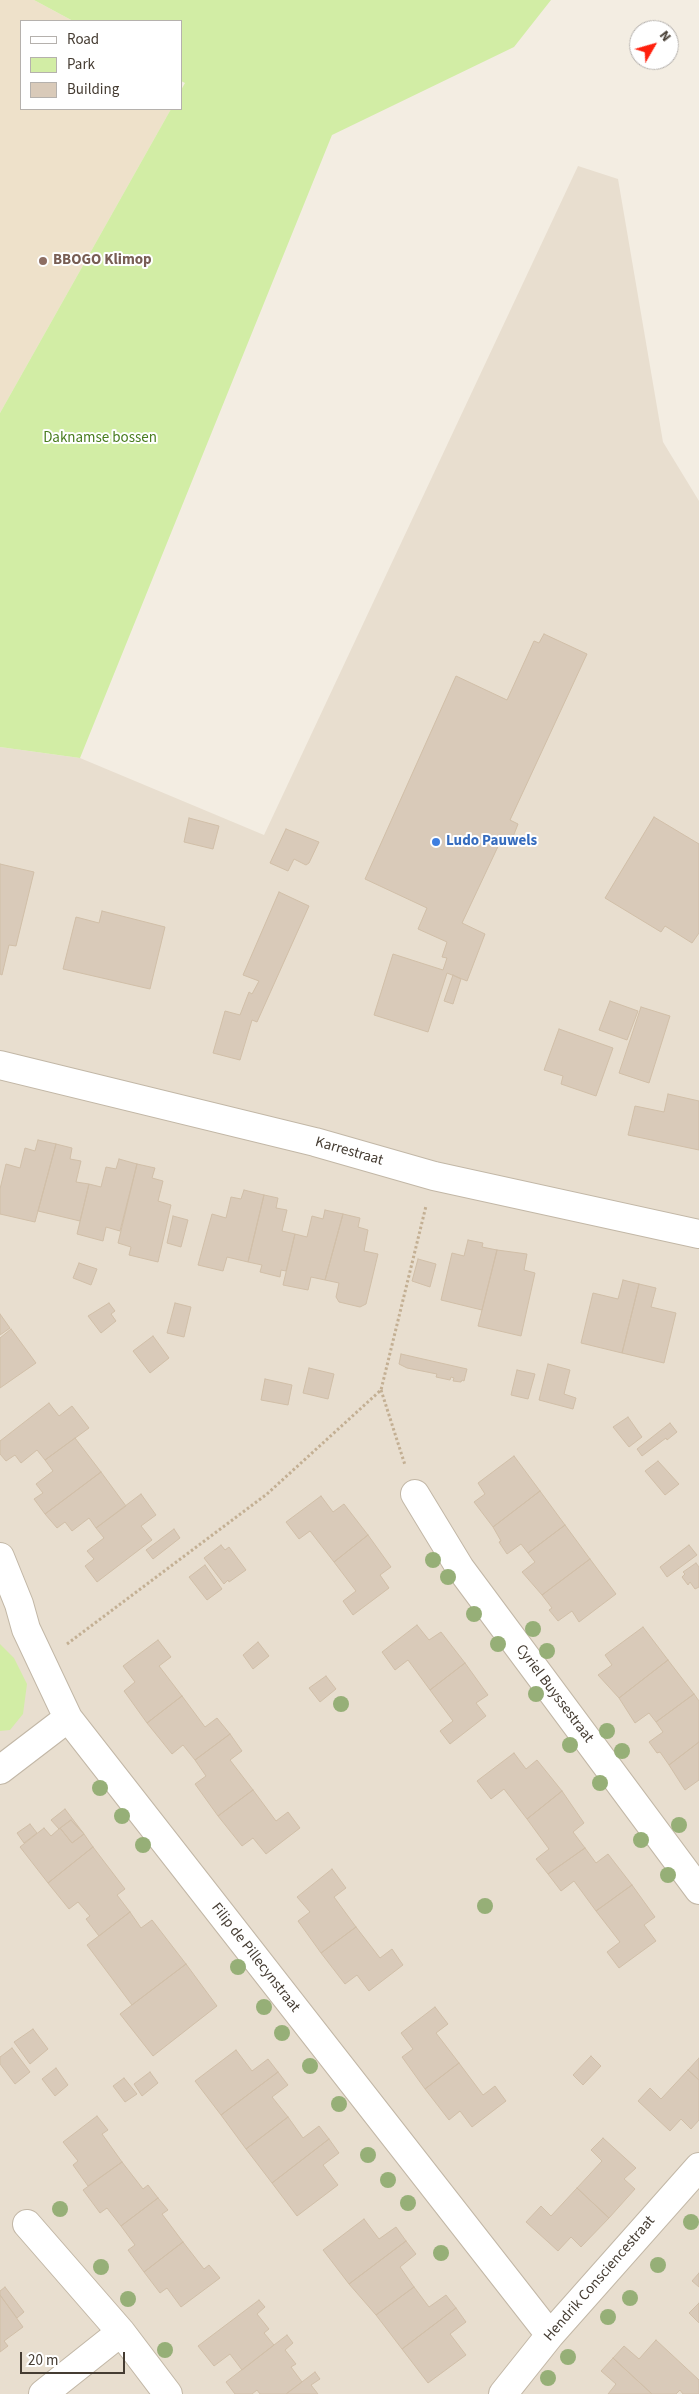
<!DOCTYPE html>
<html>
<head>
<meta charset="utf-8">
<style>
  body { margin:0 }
  #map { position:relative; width:699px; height:2394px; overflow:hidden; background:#f3ede2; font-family:"Source Sans 3",sans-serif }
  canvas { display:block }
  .legend { position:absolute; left:20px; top:20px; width:162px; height:90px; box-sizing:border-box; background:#fff; border:1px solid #b5b1ad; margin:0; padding:6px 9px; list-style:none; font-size:15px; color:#453c32 }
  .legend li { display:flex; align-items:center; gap:10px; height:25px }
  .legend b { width:25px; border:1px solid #b5b1ad }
  .north { position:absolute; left:629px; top:20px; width:50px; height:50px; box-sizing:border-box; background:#fff; border:1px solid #b5b1ad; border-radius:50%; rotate:52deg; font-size:14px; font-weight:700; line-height:20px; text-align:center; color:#453c32 }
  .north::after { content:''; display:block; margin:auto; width:18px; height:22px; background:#ff200d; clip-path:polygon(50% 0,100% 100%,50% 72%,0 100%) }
  .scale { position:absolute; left:20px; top:2352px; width:105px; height:22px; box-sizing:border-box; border:2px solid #453c32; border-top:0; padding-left:6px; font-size:15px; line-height:18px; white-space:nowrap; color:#453c32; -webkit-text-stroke:4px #fff; paint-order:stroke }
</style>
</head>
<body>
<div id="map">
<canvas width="699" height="2394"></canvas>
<ul class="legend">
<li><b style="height:6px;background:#fff"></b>Road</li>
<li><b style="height:14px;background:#d2eda5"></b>Park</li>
<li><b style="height:14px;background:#d9cab9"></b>Building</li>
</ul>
<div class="north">N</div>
<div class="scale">20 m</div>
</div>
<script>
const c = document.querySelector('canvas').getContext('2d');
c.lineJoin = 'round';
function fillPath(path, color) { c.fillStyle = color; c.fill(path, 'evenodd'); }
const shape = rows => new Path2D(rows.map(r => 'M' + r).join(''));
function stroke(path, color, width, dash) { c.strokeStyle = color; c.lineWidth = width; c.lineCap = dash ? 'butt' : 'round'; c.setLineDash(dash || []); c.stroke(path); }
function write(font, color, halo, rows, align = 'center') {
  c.font = font + ' "Source Sans 3",sans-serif'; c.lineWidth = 4; c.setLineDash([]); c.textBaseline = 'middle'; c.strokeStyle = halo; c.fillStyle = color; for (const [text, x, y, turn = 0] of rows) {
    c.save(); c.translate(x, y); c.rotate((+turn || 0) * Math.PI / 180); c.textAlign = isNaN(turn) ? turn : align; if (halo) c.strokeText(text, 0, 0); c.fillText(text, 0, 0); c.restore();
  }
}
fillPath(shape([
  [578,166,618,179,663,442,699,501,699,2394,0,2394,0,747,80,758,264,835]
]), '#e8decf');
fillPath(shape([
  [0,0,34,0,73,21,21,21,21,109,171,109,0,413]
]), '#eee1ca');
fillPath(shape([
  [34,0,551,0,514,47,332,135,80,758,0,747,0,413,171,109,181,109,181,90,185,83,181,81,181,21,73,21],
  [0,1644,14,1658,27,1684,23,1714,10,1730,0,1731]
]), '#d2eda5');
const building = shape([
  [544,634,587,654,510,820,518,824,511,842,502,838,462,923,485,934,467,981,447,973,428,1032,374,1015,393,954,443,970,447,958,442,957,447,942,418,929,427,908,365,879,456,676,507,700,534,641,539,643,544,634],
  [654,817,699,844,699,933,692,943,665,926,661,932,605,898,654,817],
  [189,818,219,826,213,849,184,842,189,818],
  [286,829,319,842,309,863,306,865,294,859,288,871,270,863,286,829],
  [0,864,34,872,16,946,9,945,2,975,0,974,0,864],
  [279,892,309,906,257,1022,252,1020,240,1060,213,1053,225,1011,240,1015,249,992,252,994,259,981,243,975,279,892],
  [102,911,165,927,150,989,63,969,76,917,99,923,102,911],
  [453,975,461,979,453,1004,444,1001,453,975],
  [610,1001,638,1011,627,1040,599,1030,610,1001],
  [641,1007,670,1016,649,1083,619,1073,641,1007],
  [559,1029,613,1048,596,1096,561,1084,563,1076,544,1070,559,1029],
  [668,1094,699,1101,699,1150,628,1135,635,1106,664,1112,668,1094],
  [38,1140,56,1144,35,1222,0,1214,0,1189,6,1164,20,1168,25,1148,35,1151,38,1140],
  [56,1144,72,1148,70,1159,81,1161,76,1182,89,1184,80,1221,38,1211,56,1144],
  [119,1159,137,1164,120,1231,106,1227,103,1241,77,1234,89,1184,101,1187,106,1167,116,1169,119,1159],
  [137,1164,155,1168,152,1178,163,1181,158,1201,171,1205,158,1262,129,1255,131,1247,118,1243,137,1164],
  [244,1190,264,1195,248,1262,227,1257,223,1271,198,1265,212,1214,226,1218,231,1197,241,1199,244,1190],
  [264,1195,278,1198,276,1208,287,1210,282,1231,295,1234,286,1271,281,1270,280,1277,260,1272,262,1265,248,1262,264,1195],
  [325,1210,343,1214,325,1280,311,1277,308,1290,283,1285,295,1234,307,1237,312,1216,323,1219,325,1210],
  [343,1214,360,1218,358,1227,368,1230,364,1251,378,1254,366,1304,360,1307,339,1302,336,1297,339,1283,325,1280,343,1214],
  [173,1216,188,1220,181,1247,167,1243,173,1216],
  [468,1240,483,1243,482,1247,497,1250,482,1310,441,1300,452,1253,464,1256,468,1240],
  [497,1250,527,1254,524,1270,535,1273,521,1336,478,1326,497,1250],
  [418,1259,436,1264,430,1287,412,1281,418,1259],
  [79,1263,97,1269,91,1285,73,1278,79,1263],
  [623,1280,639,1284,622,1353,581,1343,593,1293,618,1299,623,1280],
  [639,1284,656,1288,651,1307,676,1313,664,1363,622,1353,639,1284],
  [109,1303,115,1311,111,1314,116,1321,101,1333,88,1316,109,1303],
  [175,1303,191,1307,184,1337,167,1333,175,1303],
  [0,1314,10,1328,0,1335,0,1314],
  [11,1329,36,1363,0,1388,0,1338,11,1329],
  [153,1336,169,1358,150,1373,133,1351,153,1336],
  [401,1354,467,1369,464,1381,462,1380,461,1382,453,1381,454,1378,451,1377,450,1380,436,1377,437,1374,407,1368,399,1364,401,1354],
  [548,1364,570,1370,564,1394,576,1398,573,1409,539,1400,548,1364],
  [309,1368,334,1374,328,1399,303,1393,309,1368],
  [517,1370,535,1374,528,1399,511,1395,517,1370],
  [265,1379,292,1385,288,1405,261,1400,265,1379],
  [49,1403,59,1416,72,1406,89,1428,45,1460,37,1450,21,1463,15,1455,6,1461,0,1454,0,1441,49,1403],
  [628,1417,642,1437,629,1447,613,1427,628,1417],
  [670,1423,677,1432,667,1440,666,1438,642,1456,637,1449,670,1423],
  [75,1438,101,1472,45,1514,34,1499,43,1493,36,1484,53,1471,45,1460,75,1438],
  [514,1456,540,1491,493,1527,474,1502,485,1494,478,1483,514,1456],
  [658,1461,679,1484,665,1495,645,1471,658,1461],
  [101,1472,126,1506,96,1528,89,1518,72,1531,65,1522,57,1528,45,1514,101,1472],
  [540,1491,565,1525,528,1553,521,1544,507,1554,499,1542,501,1541,493,1527,540,1491],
  [141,1494,156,1515,141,1526,152,1540,97,1582,85,1566,94,1559,87,1551,104,1538,96,1528,141,1494],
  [321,1496,333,1512,344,1504,368,1535,334,1562,310,1531,299,1539,286,1522,321,1496],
  [565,1525,590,1559,542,1595,522,1572,535,1562,528,1553,565,1525],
  [174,1529,180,1538,153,1559,146,1550,174,1529],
  [368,1535,391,1567,380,1575,389,1588,353,1615,343,1601,356,1591,334,1562,368,1535],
  [221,1545,225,1550,229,1547,246,1570,229,1582,228,1580,224,1584,204,1558,221,1545],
  [689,1545,697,1555,667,1577,660,1567,689,1545],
  [590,1559,616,1594,579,1622,572,1611,558,1621,549,1610,552,1608,542,1595,590,1559],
  [696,1563,699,1567,699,1587,695,1589,690,1582,688,1585,682,1577,685,1574,683,1572,696,1563],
  [205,1565,222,1589,207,1600,189,1577,205,1565],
  [417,1625,429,1640,441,1632,465,1663,430,1690,408,1660,395,1670,382,1652,417,1625],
  [643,1627,668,1660,619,1698,598,1675,612,1665,605,1655,643,1627],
  [158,1640,171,1657,159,1666,182,1696,147,1723,124,1691,135,1682,123,1666,158,1640],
  [258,1642,269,1656,253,1669,243,1655,258,1642],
  [668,1660,694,1694,656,1722,649,1713,635,1723,619,1698,668,1660],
  [465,1663,488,1695,476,1703,486,1716,450,1744,440,1731,453,1721,430,1690,465,1663],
  [326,1676,336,1689,320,1702,309,1688,326,1676],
  [694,1694,699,1701,699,1742,669,1765,660,1752,657,1753,649,1742,663,1732,656,1722,694,1694],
  [182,1696,205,1727,217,1718,230,1734,195,1760,183,1745,172,1754,147,1723,182,1696],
  [230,1734,242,1751,230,1760,253,1790,218,1816,195,1784,206,1776,195,1760,230,1734],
  [699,1742,699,1780,685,1790,669,1765,699,1742],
  [514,1753,526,1769,537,1760,562,1791,527,1819,504,1789,491,1799,477,1781,514,1753],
  [253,1790,276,1821,288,1812,300,1828,266,1854,253,1838,242,1846,218,1816,253,1790],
  [562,1791,584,1823,573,1832,585,1848,548,1874,536,1859,549,1849,527,1819,562,1791],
  [65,1809,84,1834,71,1820,59,1829,51,1820,65,1809],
  [71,1820,84,1834,72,1843,60,1828,71,1820],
  [30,1824,37,1833,24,1843,17,1833,30,1824],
  [44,1828,51,1836,60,1828,72,1843,84,1834,93,1847,48,1883,20,1847,44,1828],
  [93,1847,125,1889,117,1895,130,1912,99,1936,86,1919,90,1916,78,1902,69,1909,48,1883,93,1847],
  [585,1848,596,1863,608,1854,632,1885,596,1911,574,1881,561,1891,548,1874,585,1848],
  [332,1869,346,1888,334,1897,356,1927,321,1953,298,1921,310,1912,297,1897,332,1869],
  [632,1885,655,1917,644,1925,656,1941,619,1968,607,1952,620,1942,596,1911,632,1885],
  [130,1912,141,1928,152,1920,186,1964,132,2005,87,1945,130,1912],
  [356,1927,380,1958,392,1949,403,1965,369,1991,357,1975,345,1984,321,1953,356,1927],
  [186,1964,217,2006,153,2056,120,2014,186,1964],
  [435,2007,448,2024,436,2033,459,2063,425,2089,402,2057,413,2049,401,2033,435,2007],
  [33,2029,48,2049,30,2064,14,2042,33,2029],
  [12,2048,30,2072,15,2084,0,2064,0,2057,12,2048],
  [236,2050,252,2071,268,2059,278,2072,221,2115,195,2081,236,2050],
  [591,2056,601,2066,583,2085,573,2075,591,2056],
  [699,2058,699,2080,688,2070,699,2058],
  [459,2063,483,2095,495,2086,506,2101,472,2127,460,2111,449,2120,425,2089,459,2063],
  [56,2068,68,2085,55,2096,42,2079,56,2068],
  [688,2070,699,2080,699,2120,691,2129,681,2119,670,2131,638,2101,650,2088,661,2099,688,2070],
  [150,2072,158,2083,142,2096,134,2084,150,2072],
  [278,2072,288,2085,272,2097,288,2117,246,2149,221,2115,278,2072],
  [124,2078,137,2094,125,2102,113,2086,124,2078],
  [97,2116,108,2130,102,2134,122,2162,88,2186,73,2165,78,2161,63,2142,97,2116],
  [288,2117,303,2138,319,2126,329,2139,272,2183,246,2149,288,2117],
  [603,2138,636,2168,624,2179,635,2189,609,2218,577,2188,602,2161,591,2150,603,2138],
  [329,2139,339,2153,323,2165,338,2185,297,2216,272,2183,329,2139],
  [122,2162,143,2189,148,2185,158,2198,121,2226,107,2208,100,2213,83,2190,122,2162],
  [577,2188,609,2218,581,2247,571,2237,558,2251,526,2222,541,2206,551,2216,577,2188],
  [158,2198,168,2210,162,2214,183,2242,144,2272,128,2250,135,2245,121,2226,158,2198],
  [364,2219,379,2239,396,2227,406,2241,349,2284,323,2250,364,2219],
  [406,2241,416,2254,400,2267,414,2287,376,2315,349,2284,406,2241],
  [183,2242,204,2269,209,2265,220,2278,181,2307,167,2288,160,2293,144,2272,183,2242],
  [699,2273,699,2287,692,2281,699,2273],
  [5,2287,24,2312,17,2318,0,2295,0,2291,5,2287],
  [414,2287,429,2307,446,2295,456,2308,402,2349,376,2315,414,2287],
  [0,2295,23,2327,4,2341,8,2346,0,2352,0,2295],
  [259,2300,265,2307,257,2314,269,2329,264,2333,274,2345,242,2370,230,2354,214,2366,198,2346,259,2300],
  [699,2303,699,2323,689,2313,699,2303],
  [456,2308,466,2322,450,2334,466,2355,428,2383,402,2349,456,2308],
  [287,2335,293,2343,285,2350,296,2364,291,2367,302,2382,286,2394,260,2394,257,2390,252,2394,235,2394,226,2382,287,2335],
  [656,2340,699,2380,699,2394,683,2394,680,2390,676,2394,652,2394,613,2358,624,2346,639,2359,656,2340],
  [613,2358,652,2394,608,2394,616,2384,601,2371,613,2358],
  [315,2372,320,2379,311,2385,318,2394,286,2394,315,2372]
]);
fillPath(building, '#d9cab9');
stroke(building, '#d1bfa8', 1);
const minor = shape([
  [0,1065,315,1142,434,1176,699,1234],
  [415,1494,460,1568,699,1890],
  [0,1557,19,1604,26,1629,68,1718,550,2335],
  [0,1770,68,1718],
  [27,2224,121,2332,168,2394],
  [43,2394,121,2332],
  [503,2394,550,2335,699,2167]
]);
stroke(minor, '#c2b7a6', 30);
stroke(shape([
  [381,1390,405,1465],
  [67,1644,267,1494,381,1390,426,1206]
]), '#c3af93', 3, [2.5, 2.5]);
stroke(minor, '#fff', 28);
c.fillStyle = '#96af77';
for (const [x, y] of [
  [433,1560],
  [448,1577],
  [474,1614],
  [533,1629],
  [498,1644],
  [547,1651],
  [536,1694],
  [341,1704],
  [607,1731],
  [570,1745],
  [622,1751],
  [600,1783],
  [100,1788],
  [122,1816],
  [679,1825],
  [641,1840],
  [143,1845],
  [668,1875],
  [485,1906],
  [238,1967],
  [264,2007],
  [282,2033],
  [310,2066],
  [339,2104],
  [368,2155],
  [388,2180],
  [408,2203],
  [60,2209],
  [691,2222],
  [441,2253],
  [658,2265],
  [101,2267],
  [630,2298],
  [128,2299],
  [608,2317],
  [165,2350],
  [568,2357],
  [548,2378]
]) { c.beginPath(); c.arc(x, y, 8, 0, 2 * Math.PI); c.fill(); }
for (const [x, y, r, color] of [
  [43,261,5,"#8d6e63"],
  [436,842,5,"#3f7fe0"]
]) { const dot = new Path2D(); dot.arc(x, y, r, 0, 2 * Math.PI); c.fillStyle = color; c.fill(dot); stroke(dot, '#fff', 2); }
write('bold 15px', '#785e54', '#fff', [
  ["BBOGO Klimop",53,261]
], 'left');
write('15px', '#497d1f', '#fff', [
  ["Daknamse bossen",100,439]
]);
write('bold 15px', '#366cbe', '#fff', [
  ["Ludo Pauwels",446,842]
], 'left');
write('15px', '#453c32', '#fff', [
  ["Karrestraat",349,1152,16],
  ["Cyriel Buyssestraat",554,1694,53],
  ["Filip de Pillecynstraat",255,1958,52],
  ["Hendrik Consciencestraat",600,2279,-49]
]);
</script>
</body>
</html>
